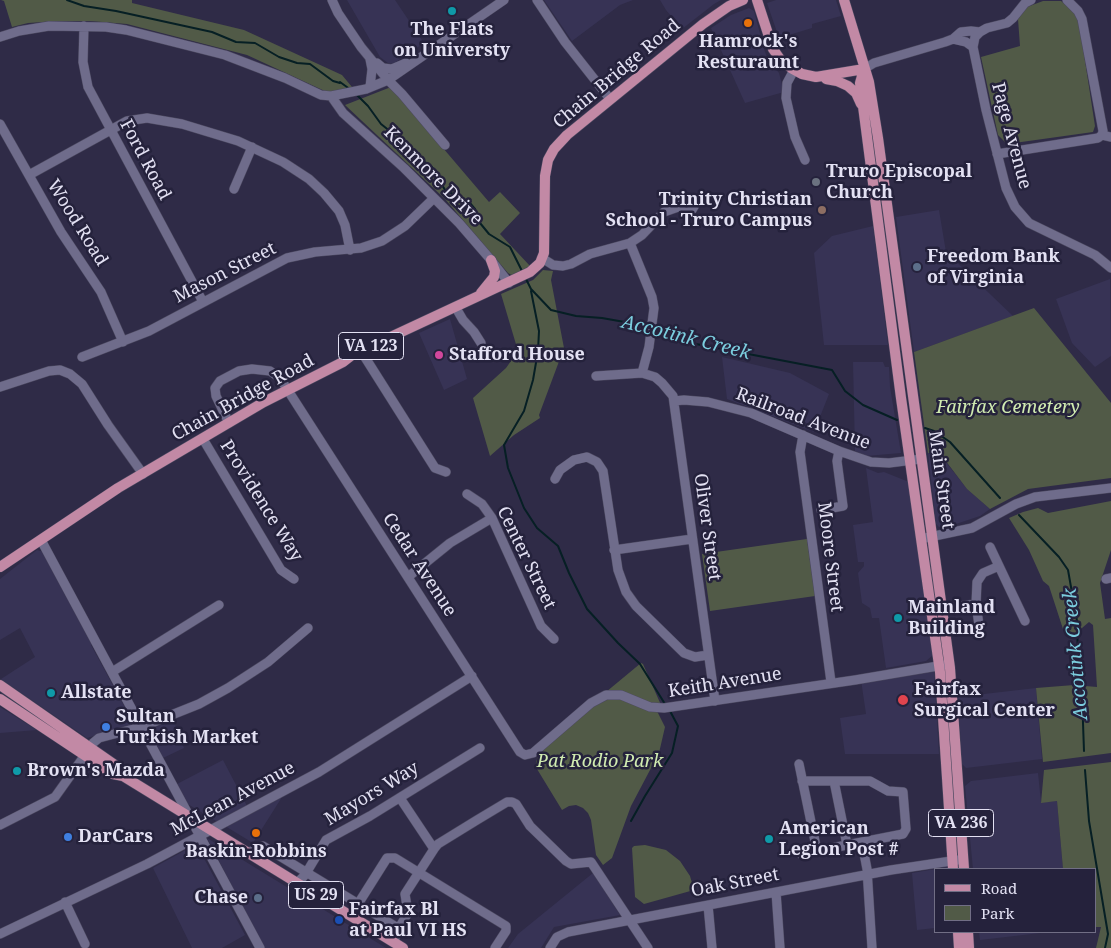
<!DOCTYPE html>
<html>
<head>
<meta charset="utf-8">
<style>
  body { margin:0 }
  #map { position:relative; width:1111px; height:948px; overflow:hidden; background:#2f2b47; font-family:"Noto Serif",serif }
  canvas { display:block }
  .legend { position:absolute; left:934px; top:868px; width:162px; height:65px; box-sizing:border-box; background:#25223c; border:1px solid #716e85; margin:0; padding:6px 9px; list-style:none; font-size:15px; color:#e3e1f3 }
  .legend li { display:flex; align-items:center; gap:10px; height:25px }
  .legend b { width:25px; border:1px solid #716e85 }
</style>
</head>
<body>
<div id="map">
<canvas width="1111" height="948"></canvas>
<ul class="legend">
<li><b style="height:6px;background:#c289a5"></b>Road</li>
<li><b style="height:14px;background:#515a47"></b>Park</li>
</ul>
</div>
<script>
const c = document.querySelector('canvas').getContext('2d');
c.lineJoin = 'round';
function fillPath(path, color) { c.fillStyle = color; c.fill(path, 'evenodd'); }
const shape = rows => new Path2D(rows.map(r => 'M' + r).join(''));
function stroke(path, color, width, dash) { c.strokeStyle = color; c.lineWidth = width; c.lineCap = dash ? 'butt' : 'round'; c.setLineDash(dash || []); c.stroke(path); }
function write(font, color, halo, rows, align = 'center') {
  c.font = font + ' "Noto Serif",serif'; c.lineWidth = 5; c.setLineDash([]); c.textBaseline = 'middle'; c.strokeStyle = halo; c.fillStyle = color; for (const [text, x, y, turn = 0] of rows) {
    c.save(); c.translate(x, y); c.rotate((+turn || 0) * Math.PI / 180); c.textAlign = isNaN(turn) ? turn : align; if (halo) c.strokeText(text, 0, 0); c.fillText(text, 0, 0); c.restore();
  }
}
fillPath(shape([
  [347,0,395,0,424,43,393,64,388,63,380,57],
  [544,0,633,0,620,5,572,41],
  [660,0,721,0,714,4,682,29,666,10],
  [776,0,836,0,841,16,812,24,812,28,779,38,767,3],
  [749,8,754,11,764,49,768,60,779,73,784,92,745,103,711,28,731,15],
  [939,210,946,252,1013,316,914,352,896,217],
  [873,226,888,345,824,345,814,253,832,236],
  [1110,279,1111,356,1095,367,1072,343,1056,299],
  [450,319,467,379,444,390,419,333],
  [722,357,790,373,829,394,814,432,727,399],
  [853,362,883,362,885,367,889,367,890,387,901,453,866,456,855,451],
  [928,453,936,453,945,461,967,489,990,509,980,516,953,525,939,527,936,524],
  [866,468,878,473,884,472,909,482,933,655,926,661,886,668,879,618,872,618,870,608,862,603,858,573,864,566,864,562,858,562,853,525,873,522],
  [37,550,44,552,94,643,91,645,128,713,131,713,136,724,87,738,1,679,35,657,20,628,0,640,0,579],
  [934,669,939,754,845,754,840,718,866,714,861,680],
  [1036,688,1042,759,966,768,962,764,958,697],
  [0,707,37,730,0,733],
  [173,719,184,748,163,758,148,727],
  [223,760,247,806,218,822,186,803,177,784],
  [1038,773,1041,802,1057,801,1063,869,973,869,965,786,971,781],
  [282,797,253,843,225,826],
  [207,838,386,948,264,948],
  [191,847,199,849,245,935,222,948,192,948,153,868],
  [947,867,947,869,935,869,935,928,917,930,912,873],
  [593,873,620,915,554,927,541,948,508,948,518,934],
  [979,932,1049,932,980,940]
]), '#373355');
fillPath(shape([
  [1,0,132,0,132,3,244,30,342,75,352,87,329,93,247,55,127,24,90,21,59,21,28,23,12,27,4,1],
  [1043,1,1061,1,1075,12,1080,28,1095,126,1093,132,1007,144,998,135,981,57,1020,46,1018,19,1027,7],
  [391,87,489,202,500,192,520,213,500,234,531,267,513,276,508,273,445,199,345,105],
  [543,270,553,271,551,280,564,348,539,415,540,418,514,435,490,456,473,398,506,368,518,351,501,294,533,280],
  [1034,308,1111,403,1111,478,1028,489,990,509,967,489,945,460,936,453,928,453,914,352],
  [1111,501,1111,550,1100,583,1105,619,1111,618,1111,753,1043,762,1036,688,1074,685,1097,687,1093,625,1089,622,1075,634,1063,629,1049,586,1043,581,1029,550,1009,518,1023,512,1038,508,1048,513],
  [807,539,815,596,710,611,702,554],
  [641,663,643,664,661,705,606,692],
  [615,698,657,711,665,727,659,753,631,806,612,858,603,865,596,855,591,820,588,813,583,808,576,805,569,806,562,810,537,769,536,762,541,749,600,701],
  [1111,762,1111,948,1096,948,1101,927,1095,927,1095,869,1063,869,1057,801,1041,803,1044,770],
  [645,845,666,850,680,861,690,876,694,890,644,904,635,897,632,848,634,846]
]), '#515a47');
stroke(shape([
  [67,0,84,6,116,11,212,32,236,42,255,43,279,57,297,63,310,64,333,81,340,83,340,82,351,90],
  [356,94,368,106,381,124,391,132,393,137,401,142,417,157,432,167,445,190,469,202,475,209,480,223,489,234,510,247,522,271],
  [525,277,531,289,551,310,576,316,602,318,647,326],
  [531,291,539,331,538,351,533,380,524,411,504,445,508,468,524,508,537,528,558,546,569,573,587,609,618,643,640,664,665,704],
  [655,328,671,332,696,344,832,370,845,391,863,405,897,420],
  [925,428,934,431,950,442,1000,498],
  [1019,515,1059,557,1068,570,1077,621,1078,659,1082,695,1084,751],
  [1085,770,1089,821,1108,934,1105,948],
  [631,821,645,796,672,753,678,726,670,711]
]), '#061f24', 2);
const minor = shape([
  [332,0,338,13,361,47,388,80,402,94,445,145],
  [537,0,565,42,610,99],
  [1031,0,1025,3,1013,18,1007,23,987,28,980,32,975,37,973,47,986,110,1006,188,1015,207,1029,223,1095,255,1111,268],
  [1067,0,1078,11,1082,19,1103,131,1102,135],
  [84,26,83,62,88,87,203,302],
  [0,37,19,31,49,26,106,27,126,30,225,55,285,78,321,95,331,96,366,89,388,80,504,0],
  [953,39,966,42,973,47],
  [377,63,383,68,392,69,406,63],
  [864,69,874,63,945,42,953,39,961,32,971,31,980,32],
  [794,70,787,83,786,98,795,137,805,160],
  [370,87,372,69,370,59],
  [331,96,343,113,404,168,459,223,491,260,509,283],
  [0,124,61,232,101,292,123,342],
  [997,154,1098,138,1102,135,1111,137],
  [29,175,127,121,147,118,182,124,238,141,283,162,309,179,324,193,339,211,345,225,350,250],
  [234,189,252,147],
  [630,243,652,297,654,308,649,347,642,373],
  [542,258,553,265,563,266,571,264,590,254,630,243,642,235,664,212,681,206,688,211,692,210,695,205,693,201,688,199,683,201,681,206],
  [456,308,463,320,474,332,481,343],
  [361,351,435,468,446,472],
  [82,357,149,331,287,258,315,252,361,248,382,241,405,226,434,198],
  [596,376,642,373,655,377,662,383,673,396,715,701],
  [0,387,49,371,60,370,70,374,82,384,108,425,143,474],
  [674,401,684,400,708,402,751,413,839,451,871,462,889,463,921,459],
  [229,423,216,396,215,388,220,381,239,371,252,369,270,371,280,378,520,752,525,755,533,753,591,703,606,695,621,695,650,707,664,708,855,680,944,665],
  [803,435,800,452,831,682],
  [203,439,281,570,294,579],
  [555,479,560,470,574,460,587,457,597,462,603,471,618,570,626,592,636,606,684,653,695,657,708,655],
  [467,494,482,504,492,518,541,626,554,639],
  [821,510,843,506,837,461,839,451],
  [925,538,972,528,1016,504,1035,497,1111,488],
  [41,540,260,948],
  [990,547,1025,621],
  [614,550,692,539],
  [408,577,450,543,492,518],
  [1106,579,1111,578],
  [932,610,976,604],
  [980,632,976,604,977,582,983,573,999,566],
  [112,672,219,605],
  [90,748,93,743,99,738,141,727,164,718,199,704,228,688,268,662,308,628],
  [799,764,817,851],
  [834,781,847,845],
  [400,798,434,849],
  [0,825,55,797,85,755],
  [862,843,867,869,872,948],
  [247,853,263,846,398,928],
  [801,854,903,834,906,829,903,792,888,791,870,781,802,781],
  [297,883,305,875,326,840,370,816,480,748],
  [776,892,780,948],
  [65,902,85,944],
  [358,904,387,858,395,858,506,926,506,931,495,948],
  [708,905,712,948],
  [0,934,147,864,319,772,472,676],
  [394,942,397,931,408,913,405,894,434,849,438,844,477,820,507,802,512,802,516,804,530,826,566,861,571,864,591,862,648,948],
  [550,948,557,937,568,932,891,870,958,860]
]);
const major = shape([
  [757,0,773,49,780,59,791,68,802,74,816,77,864,69],
  [844,0,869,82,878,138,950,668,964,869],
  [864,69,860,83,901,398,940,672,953,869],
  [826,79,837,81,848,86,856,93,861,104],
  [481,293,494,277,495,271,491,260],
  [0,567,118,488,264,402,343,362,352,355,530,272,540,263,544,253,545,176,548,160,554,149,567,135,703,24,729,6,743,0],
  [0,685,118,767,123,776],
  [0,699,113,774,123,776,403,948],
  [958,932,959,948],
  [968,932,969,948]
]);
stroke(minor, '#4c4960', 10);
stroke(major, '#4c4960', 11);
stroke(minor, '#6f6c8b', 9);
stroke(major, '#c289a5', 10);
for (const [x, y, r, color] of [
  [452,11,5,"#0f9aa8"],
  [748,23,5,"#e8710a"],
  [816,182,5,"#6b7280"],
  [822,210,5,"#8d6e63"],
  [917,267,5,"#5c6f8a"],
  [439,355,5,"#d1479c"],
  [898,618,5,"#0f9aa8"],
  [51,693,5,"#0f9aa8"],
  [903,700,6,"#e0444e"],
  [106,727,5,"#3f7fe0"],
  [17,771,5,"#0f9aa8"],
  [256,833,5,"#e8710a"],
  [68,837,5,"#3f7fe0"],
  [769,839,5,"#0f9aa8"],
  [258,898,5,"#5c6f8a"],
  [339,920,5,"#1a4fb4"]
]) { const dot = new Path2D(); dot.arc(x, y, r, 0, 2 * Math.PI); c.fillStyle = color; c.fill(dot); stroke(dot, '#25223c', 2); }
for (const [x, y, w] of [
  [371,346,65],
  [961,823,65],
  [316,895,55]
]) { const box = new Path2D(); box.roundRect(x - w / 2, y - 13.5, w, 27, 4); c.fillStyle = '#25223c'; c.fill(box); stroke(box, '#e3e1f3', 1); }
write('bold 16px', '#e3e1f3', null, [
  ["VA 123",371,346],
  ["VA 236",961,823],
  ["US 29",316,895]
]);
write('bold 18px', '#e3e1f3', '#25223c', [
  ["The Flats",452,30,"center"],
  ["on Universty",452,51,"center"],
  ["Hamrock's",748,42,"center"],
  ["Resturaunt",748,63,"center"],
  ["Truro Episcopal",826,172],
  ["Church",826,193],
  ["Trinity Christian",812,200,"right"],
  ["School - Truro Campus",812,221,"right"],
  ["Freedom Bank",927,257],
  ["of Virginia",927,278],
  ["Stafford House",449,355],
  ["Mainland",908,608],
  ["Building",908,629],
  ["Fairfax",914,690],
  ["Surgical Center",914,711],
  ["Allstate",61,693],
  ["Sultan",116,717],
  ["Turkish Market",116,738],
  ["Brown's Mazda",27,771],
  ["American",779,829],
  ["Legion Post #",779,850],
  ["DarCars",78,837],
  ["Baskin-Robbins",256,852,"center"],
  ["Chase",248,898,"right"],
  ["Fairfax Bl",349,910],
  ["at Paul VI HS",349,931]
], 'left');
write('18px', '#e3e1f3', '#25223c', [
  ["Chain Bridge Road",617,74,-40],
  ["Page Avenue",1011,136,75],
  ["Ford Road",145,160,62],
  ["Kenmore Drive",433,176,45],
  ["Wood Road",77,223,58],
  ["Mason Street",225,273,-27],
  ["Chain Bridge Road",243,398,-29],
  ["Railroad Avenue",803,419,21],
  ["Main Street",941,480,82],
  ["Providence Way",261,501,58],
  ["Oliver Street",707,527,82],
  ["Moore Street",830,557,83],
  ["Center Street",526,558,64],
  ["Cedar Avenue",419,565,57],
  ["Keith Avenue",725,683,-9],
  ["Mayors Way",372,794,-31],
  ["McLean Avenue",233,799,-28],
  ["Oak Street",735,883,-11]
]);
write('italic 18px', '#d1ecb1', '#25223c', [
  ["Fairfax Cemetery",1008,408],
  ["Pat Rodio Park",600,762]
]);
write('italic 19px', '#7bcdde', '#25223c', [
  ["Accotink Creek",686,338,14],
  ["Accotink Creek",1076,654,-95]
]);
</script>
</body>
</html>
